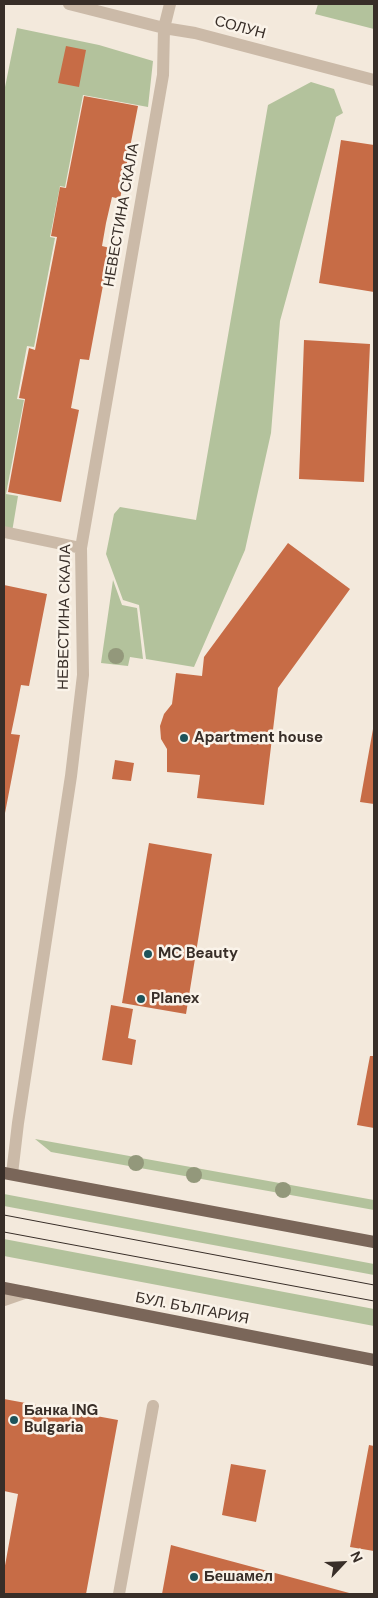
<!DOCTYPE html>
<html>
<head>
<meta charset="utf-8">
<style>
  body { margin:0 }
  #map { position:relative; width:378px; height:1598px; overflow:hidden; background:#f3e9dc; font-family:"DM Sans",sans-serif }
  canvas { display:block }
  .frame { position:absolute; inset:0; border:5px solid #382e28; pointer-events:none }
  .north { position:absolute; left:318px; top:1538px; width:50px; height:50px; -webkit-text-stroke:4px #faf3e9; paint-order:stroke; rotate:65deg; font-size:14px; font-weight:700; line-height:20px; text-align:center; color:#382e28 }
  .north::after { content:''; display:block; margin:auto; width:18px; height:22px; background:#382e28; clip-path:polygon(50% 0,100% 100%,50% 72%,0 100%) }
</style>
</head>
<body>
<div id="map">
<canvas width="378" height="1598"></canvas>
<div class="frame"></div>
<div class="north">N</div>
</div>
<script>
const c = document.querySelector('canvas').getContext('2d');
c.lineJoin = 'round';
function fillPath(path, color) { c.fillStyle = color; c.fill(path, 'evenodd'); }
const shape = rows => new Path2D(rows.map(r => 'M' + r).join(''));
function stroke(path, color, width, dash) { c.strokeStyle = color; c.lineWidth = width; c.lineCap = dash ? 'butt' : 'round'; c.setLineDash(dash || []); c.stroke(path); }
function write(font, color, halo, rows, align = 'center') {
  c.font = font + ' "DM Sans",sans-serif'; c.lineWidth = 5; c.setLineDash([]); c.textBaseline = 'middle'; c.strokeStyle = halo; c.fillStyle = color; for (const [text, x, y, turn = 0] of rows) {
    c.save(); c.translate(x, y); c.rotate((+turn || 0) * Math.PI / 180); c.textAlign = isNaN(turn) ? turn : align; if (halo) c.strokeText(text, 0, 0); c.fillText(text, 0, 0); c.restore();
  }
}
fillPath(shape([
  [318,4,374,4,374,29,315,14],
  [17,28,99,45,153,61,148,107,83,95,65,187,60,186,50,237,55,238,34,347,27,346,17,399,24,400,6,494,18,496,12,532,4,530,4,92],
  [311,82,334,89,343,113,336,117,280,321,271,433,245,550,194,667,146,659,139,605,123,600,106,554,114,514,120,507,196,520,268,105],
  [113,580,122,605,137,608,143,659,130,657,128,666,101,663],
  [35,1139,374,1200,374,1210,51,1152],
  [4,1194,374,1264,374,1275,4,1206],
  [4,1239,374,1309,374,1326,4,1256]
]), '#b3c29c');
fillPath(shape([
  [66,46,86,50,79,87,58,83],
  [84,96,138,106,120,199,112,197,106,223,102,246,110,248,89,360,80,359,71,408,79,410,61,502,8,492,25,399,19,398,29,348,35,350,57,237,51,236,60,187,66,188],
  [341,140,374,145,374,292,319,283],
  [304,340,370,344,364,482,299,479],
  [288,543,350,589,278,688,264,805,197,798,200,775,167,772,167,749,161,739,160,726,164,714,172,704,176,673,202,676,204,657],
  [4,585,47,594,29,686,21,685,16,710,11,734,20,735,5,813],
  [373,729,374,729,374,804,360,802],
  [115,760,134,763,131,781,112,779],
  [149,843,212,854,186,1014,122,1003],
  [111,1005,133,1009,128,1038,136,1040,132,1065,102,1060],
  [370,1056,374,1056,374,1128,357,1125],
  [4,1399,118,1420,86,1594,4,1594,4,1571,18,1494,4,1491],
  [369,1445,374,1446,374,1551,350,1547],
  [231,1464,266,1470,256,1522,222,1515],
  [171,1545,353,1594,162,1594]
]), '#c76c46');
stroke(shape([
  [69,4,164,28,195,33,374,80],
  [4,532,81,548],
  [12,1174,18,1123,71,776,83,675,81,548,163,75,164,28,170,4],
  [4,1300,27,1292],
  [119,1594,153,1406]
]), '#cbbaa8', 12);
stroke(shape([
  [4,1173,374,1242],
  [4,1288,374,1360]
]), '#7a6659', 12);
stroke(shape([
  [4,1215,374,1285],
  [4,1232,374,1301]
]), '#382e28', 1);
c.fillStyle = '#93987b';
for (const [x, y] of [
  [116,656],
  [136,1163],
  [194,1175],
  [283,1190]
]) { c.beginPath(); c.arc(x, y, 8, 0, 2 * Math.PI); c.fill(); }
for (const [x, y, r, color] of [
  [184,738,5,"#1d535a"],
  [148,954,5,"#1d535a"],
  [141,999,5,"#1d535a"],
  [14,1420,5,"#1d535a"],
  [194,1577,5,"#1d535a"]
]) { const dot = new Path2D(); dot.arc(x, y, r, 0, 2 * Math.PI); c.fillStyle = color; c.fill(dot); stroke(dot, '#faf3e9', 2); }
write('15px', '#382e28', '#faf3e9', [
  ["СОЛУН",240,28,15],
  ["НЕВЕСТИНА СКАЛА",122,215,-80],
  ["НЕВЕСТИНА СКАЛА",65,617,-89],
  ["БУЛ. БЪЛГАРИЯ",192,1309,11]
]);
write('bold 15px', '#382e28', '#faf3e9', [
  ["Apartment house",194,738],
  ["MC Beauty",158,954],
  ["Planex",151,999],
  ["Банка ING",24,1411],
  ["Bulgaria",24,1428],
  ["Бешамел",204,1577]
], 'left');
</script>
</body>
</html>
